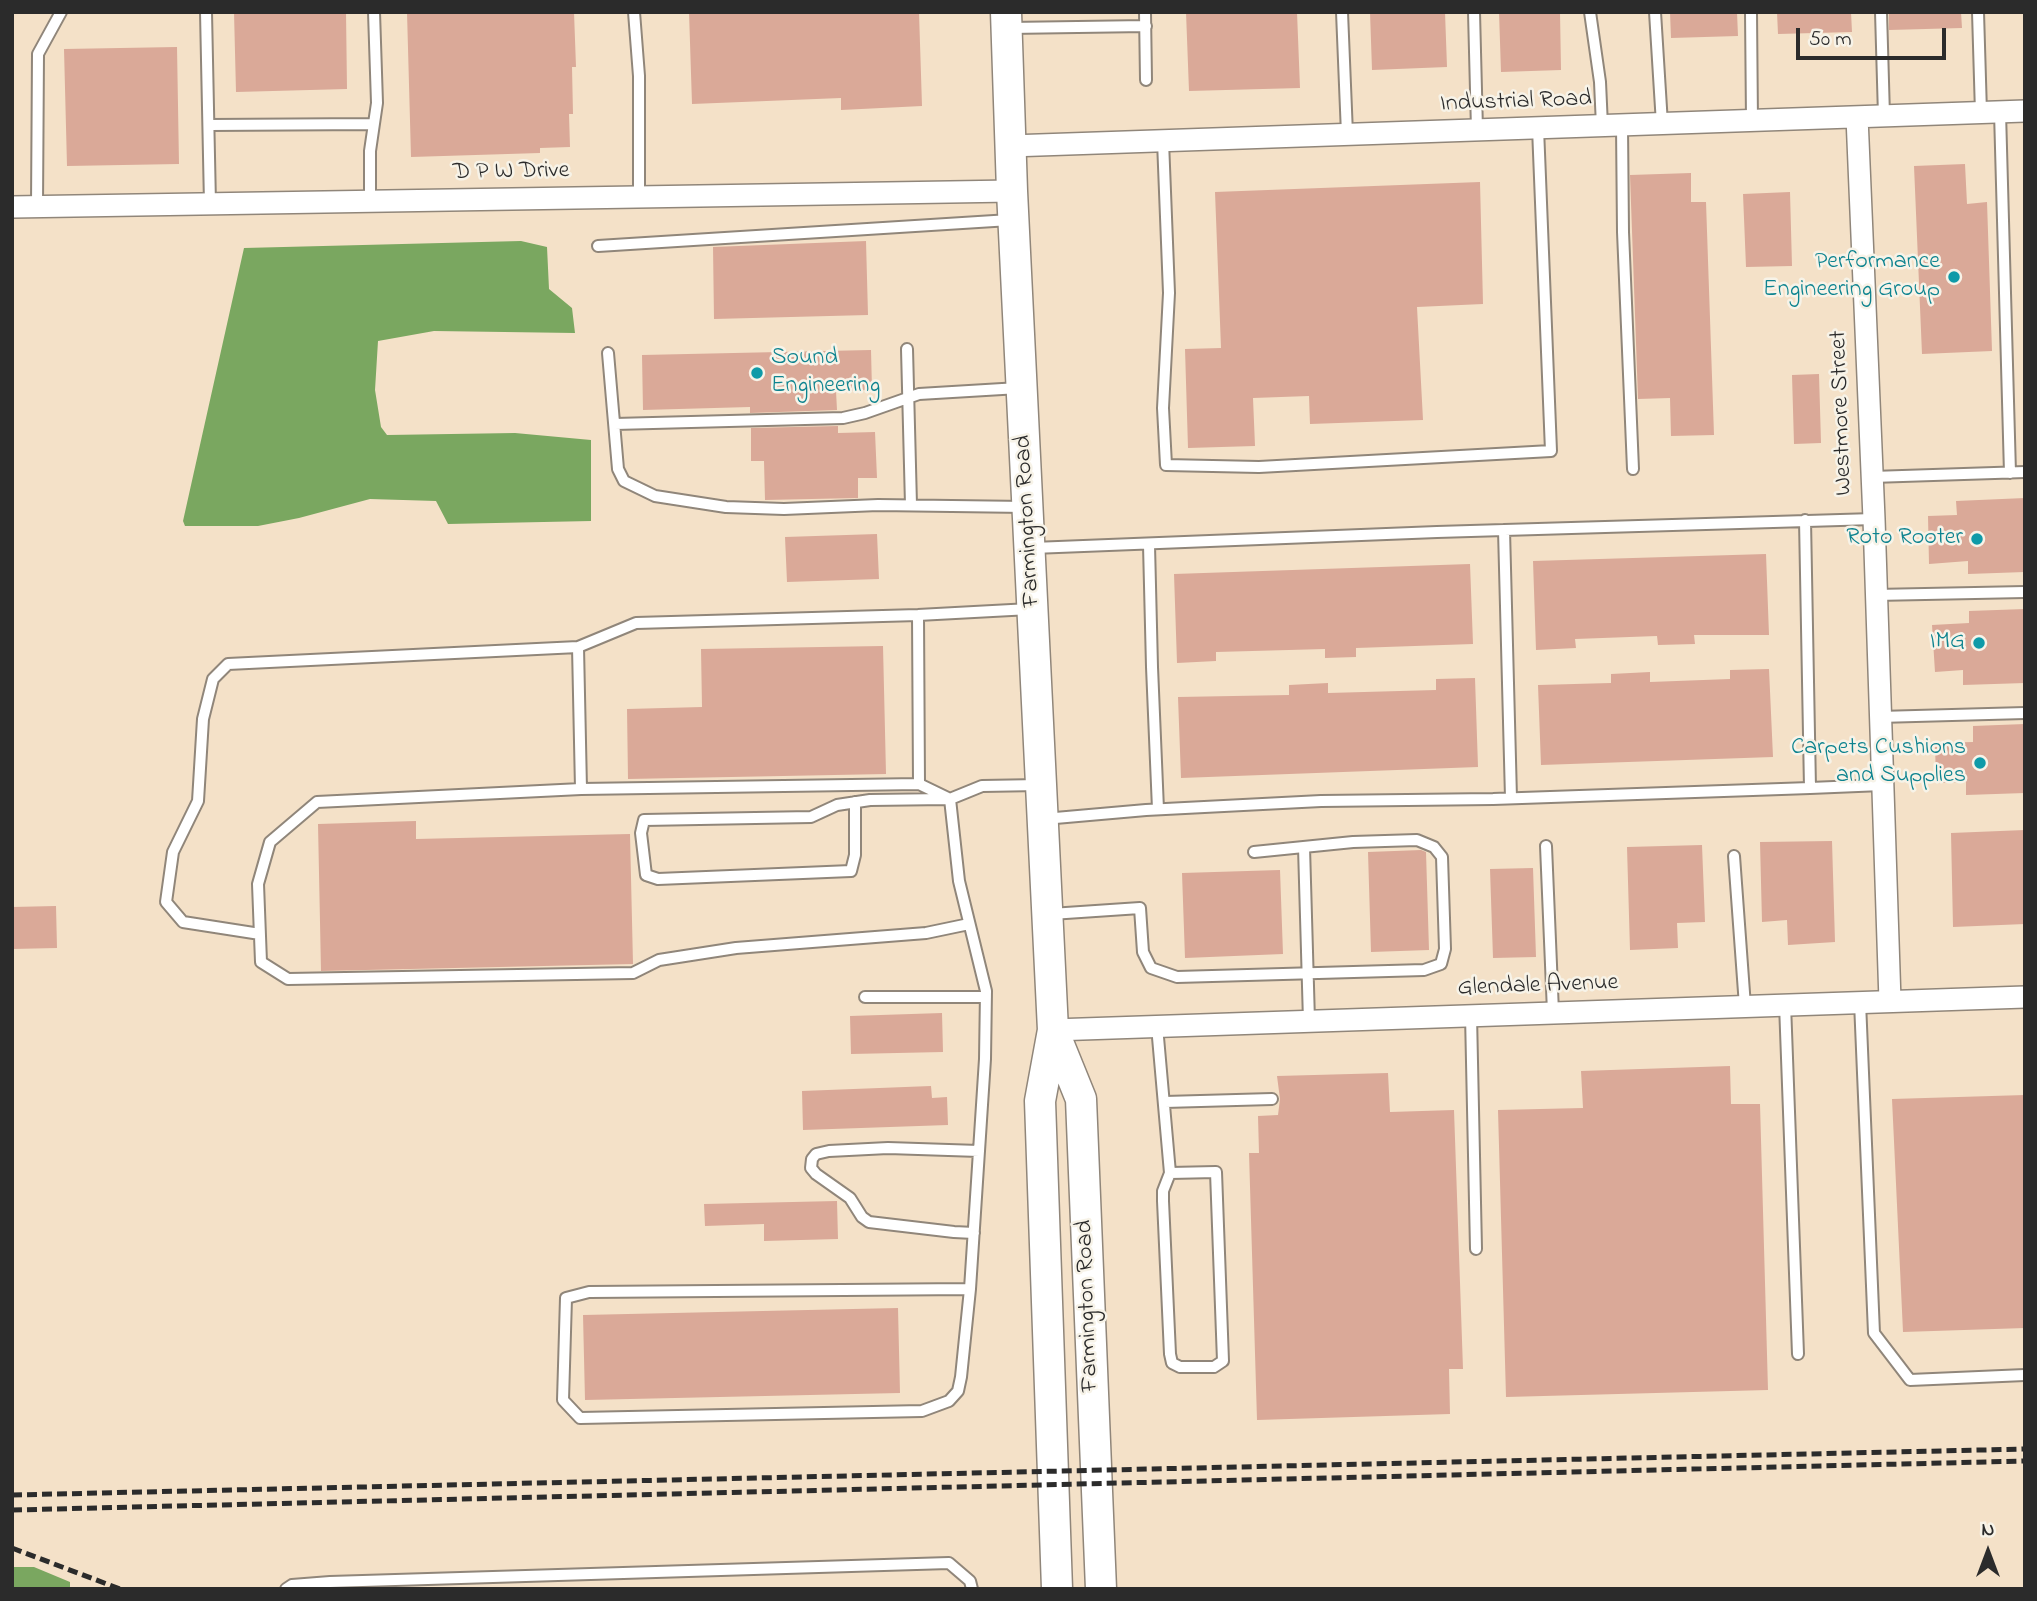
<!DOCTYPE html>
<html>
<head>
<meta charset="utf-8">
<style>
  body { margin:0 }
  #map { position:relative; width:2037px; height:1601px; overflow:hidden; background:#f4e1c8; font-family:"Indie Flower",sans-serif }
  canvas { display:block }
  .frame { position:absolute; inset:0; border:14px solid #2b2b2b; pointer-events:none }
  .north { position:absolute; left:1953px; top:1517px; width:70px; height:70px; -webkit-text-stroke:5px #f7f3e8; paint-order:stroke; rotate:0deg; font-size:19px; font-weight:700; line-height:28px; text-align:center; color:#2b2b2b }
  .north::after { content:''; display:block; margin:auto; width:24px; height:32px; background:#2b2b2b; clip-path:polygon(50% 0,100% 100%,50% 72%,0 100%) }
  .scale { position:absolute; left:1796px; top:28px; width:150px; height:32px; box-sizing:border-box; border:4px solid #2b2b2b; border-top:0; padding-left:9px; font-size:21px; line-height:24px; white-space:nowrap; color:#2b2b2b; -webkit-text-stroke:5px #f7f3e8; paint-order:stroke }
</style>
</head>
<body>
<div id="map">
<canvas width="2037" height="1601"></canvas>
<div class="frame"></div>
<div class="north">N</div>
<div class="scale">50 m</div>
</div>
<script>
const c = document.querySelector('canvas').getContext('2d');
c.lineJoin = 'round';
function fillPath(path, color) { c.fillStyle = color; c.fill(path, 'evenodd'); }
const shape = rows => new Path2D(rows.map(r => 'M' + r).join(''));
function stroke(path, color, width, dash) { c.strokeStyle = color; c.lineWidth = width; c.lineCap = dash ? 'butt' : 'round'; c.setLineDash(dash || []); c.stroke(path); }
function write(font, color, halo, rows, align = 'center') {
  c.font = font + ' "Indie Flower",sans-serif'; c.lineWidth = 5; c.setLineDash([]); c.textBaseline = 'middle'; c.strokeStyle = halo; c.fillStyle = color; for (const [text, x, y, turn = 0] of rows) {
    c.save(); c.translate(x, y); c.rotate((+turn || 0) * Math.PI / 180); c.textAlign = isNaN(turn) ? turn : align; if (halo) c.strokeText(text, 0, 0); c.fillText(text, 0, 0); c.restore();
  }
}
fillPath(shape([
  [521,241,547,247,549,289,572,308,575,333,434,331,378,341,375,390,381,427,387,435,515,433,591,440,591,521,448,524,436,501,370,499,299,518,258,526,185,526,183,521,244,248],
  [12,1567,34,1567,70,1582,70,1589,12,1589]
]), '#7aa760');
fillPath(shape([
  [234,12,346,12,347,89,236,92],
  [407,12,574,12,576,67,572,67,573,114,569,114,570,147,540,148,540,153,411,157],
  [689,12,919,12,922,106,841,110,841,98,692,104],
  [1186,12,1297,12,1300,88,1189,91],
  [1370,12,1445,12,1447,67,1372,70],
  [1499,12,1560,12,1561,70,1501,72],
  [1670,12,1737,12,1738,36,1671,38],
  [1777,12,1851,12,1852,32,1778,34],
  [1889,12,1961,12,1962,28,1889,30],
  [177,47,179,164,67,166,64,49],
  [1965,164,1967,204,1987,202,1992,351,1922,354,1914,166],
  [1691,173,1691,202,1706,202,1714,435,1671,436,1670,398,1638,399,1630,175],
  [1480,182,1483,304,1417,307,1423,420,1310,424,1309,396,1253,398,1255,446,1188,448,1185,349,1221,348,1215,192],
  [1790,192,1792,266,1746,267,1743,194],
  [866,241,868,315,714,319,713,247],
  [871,350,872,390,836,391,837,410,750,413,750,407,643,410,642,355],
  [1819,374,1821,443,1794,444,1792,375],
  [838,426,838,433,875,432,877,478,858,478,858,498,765,500,764,461,751,461,751,428],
  [2025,498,2025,572,1968,574,1968,561,1929,564,1928,516,1957,515,1956,501],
  [877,534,879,579,787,582,785,537],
  [1766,554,1769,635,1694,635,1695,644,1658,645,1657,636,1575,639,1576,648,1536,650,1533,561],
  [1470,564,1473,644,1356,648,1356,657,1325,658,1325,649,1216,652,1216,661,1177,663,1174,574],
  [2025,609,2025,683,1963,685,1963,670,1935,672,1932,625,1969,623,1969,611],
  [883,646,886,774,628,779,627,709,702,707,701,649],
  [1769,669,1773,757,1541,765,1538,685,1611,683,1611,674,1650,672,1650,682,1730,679,1730,670],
  [1475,678,1478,767,1181,778,1178,697,1289,695,1289,685,1328,683,1328,693,1436,690,1436,679],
  [2025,724,2025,793,1966,795,1966,782,1936,783,1935,743,1973,742,1973,726],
  [416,821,416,839,630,834,633,964,321,971,318,824],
  [2025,830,2025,924,1953,927,1951,833],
  [1832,841,1835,942,1788,945,1787,920,1762,922,1760,842],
  [1702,845,1705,922,1677,923,1678,948,1630,950,1627,847],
  [1421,850,1426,852,1429,950,1371,952,1368,852],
  [1533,868,1536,957,1493,958,1490,869],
  [1280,870,1283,954,1185,958,1182,873],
  [56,906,57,948,12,949,12,907],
  [942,1013,943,1052,851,1054,850,1016],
  [1730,1066,1731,1104,1760,1104,1768,1390,1506,1397,1498,1110,1583,1108,1581,1071],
  [1388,1073,1390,1112,1454,1110,1463,1369,1449,1369,1450,1414,1257,1420,1249,1153,1259,1153,1258,1116,1278,1115,1280,1099,1277,1076],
  [931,1086,932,1098,947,1097,948,1125,803,1130,802,1091],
  [2025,1095,2025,1328,1903,1332,1892,1099],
  [837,1201,838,1239,764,1241,764,1224,705,1226,704,1204],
  [898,1308,900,1393,585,1400,583,1315]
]), '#daa998');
const service = shape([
  [206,12,210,204],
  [634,12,639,76,639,197],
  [1145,12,1146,80],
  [1342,12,1347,134],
  [1474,12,1477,130],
  [1590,12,1600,82,1602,126],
  [1655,12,1662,124],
  [1751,12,1752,121],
  [1881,12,1884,116],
  [1978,12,1981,113],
  [1009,28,1146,26],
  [2000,112,2010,473],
  [209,125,374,124],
  [1622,126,1623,232,1633,469],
  [1163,141,1169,293,1163,408,1166,465,1259,467,1551,451,1538,128],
  [370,201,370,151,377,103,374,12],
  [37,206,38,54,61,12],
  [598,246,1010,220],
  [907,349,911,505],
  [608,353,618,469,624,481,655,496,726,507,784,509,878,505,1026,507],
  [615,424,843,418,865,413,919,394,1019,388],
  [1872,477,2025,472],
  [1805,520,1810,788,1882,785],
  [1504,530,1511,798],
  [1149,545,1152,667,1158,809],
  [1033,548,1437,532,1874,519],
  [1875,595,2025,592],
  [918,615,919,784],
  [578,647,581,789],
  [1879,717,2025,713],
  [950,799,919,784,581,789,317,802,270,842,258,884,261,962,288,979,633,973,659,960,736,948,926,933,969,924],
  [855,802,855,855,851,871,658,879,646,875,641,833,644,820,811,817,837,805,870,800,947,799],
  [1044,819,1146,810,1321,801,1493,799,1810,788],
  [1546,846,1553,1012],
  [1304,847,1309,1021],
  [1734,856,1745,1006],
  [1051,914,1140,908,1143,952,1151,968,1177,977,1424,970,1441,964,1445,949,1442,857,1434,847,1417,840,1353,842,1254,852],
  [260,934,183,922,166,902,173,852,198,801,203,719,213,679,228,664,578,647,636,623,918,615,1030,609],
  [865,997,986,997],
  [1860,1002,1874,1333,1910,1380,2025,1375],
  [1785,1004,1798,1354],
  [1471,1015,1476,1249],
  [1157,1026,1170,1173,1216,1172,1223,1361,1214,1367,1180,1367,1172,1363,1170,1354,1163,1201,1163,1191,1170,1173],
  [1165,1102,1272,1099],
  [974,1233,954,1232,869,1222,862,1217,850,1198,816,1174,811,1168,812,1159,816,1154,829,1151,888,1148,979,1151],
  [970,1289,589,1292,566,1298,563,1400,580,1418,922,1411,949,1401,958,1391,961,1377,970,1289,985,1059,986,991,959,881,950,799,982,786,1039,785],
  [286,1589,292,1585,330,1582,949,1563,970,1581,972,1589]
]);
const minor = shape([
  [1857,117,1874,519,1890,1001],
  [1010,146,2025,111],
  [12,207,1012,191],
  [1053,1030,2025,997]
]);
const secondary = shape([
  [1006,12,1012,191,1053,1030,1040,1101,1057,1589],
  [1053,1030,1081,1099,1101,1589]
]);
stroke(service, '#90867a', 14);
stroke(minor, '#90867a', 24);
stroke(secondary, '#90867a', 33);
stroke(service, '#fff', 10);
stroke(minor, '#fff', 21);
stroke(secondary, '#fff', 30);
stroke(shape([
  [12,1495,2025,1449],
  [12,1510,2025,1461],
  [12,1548,120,1589]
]), '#2b2b2b', 5, [10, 5]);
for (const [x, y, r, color] of [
  [1954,277,7,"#0f9aa8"],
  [757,373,7,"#0f9aa8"],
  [1977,539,7,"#0f9aa8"],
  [1979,643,7,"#0f9aa8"],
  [1980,763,7,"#0f9aa8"]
]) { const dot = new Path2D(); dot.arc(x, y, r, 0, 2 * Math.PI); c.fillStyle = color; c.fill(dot); stroke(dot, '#f7f3e8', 2.5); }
write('24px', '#2b2b2b', '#f7f3e8', [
  ["Industrial Road",1516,103,-2],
  ["D P W Drive",511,173,-1],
  ["Westmore Street",1843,413,-92],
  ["Farmington Road",1029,521,-93],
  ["Glendale Avenue",1538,987,-2],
  ["Farmington Road",1089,1306,-92]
]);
write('24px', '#0d838f', '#f7f3e8', [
  ["Performance",1940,263],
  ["Engineering Group",1940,291],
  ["Sound",771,359,"left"],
  ["Engineering",771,387,"left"],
  ["Roto Rooter",1963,539],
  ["IMG",1965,643],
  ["Carpets Cushions",1966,749],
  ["and Supplies",1966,777]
], 'right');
</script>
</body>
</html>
